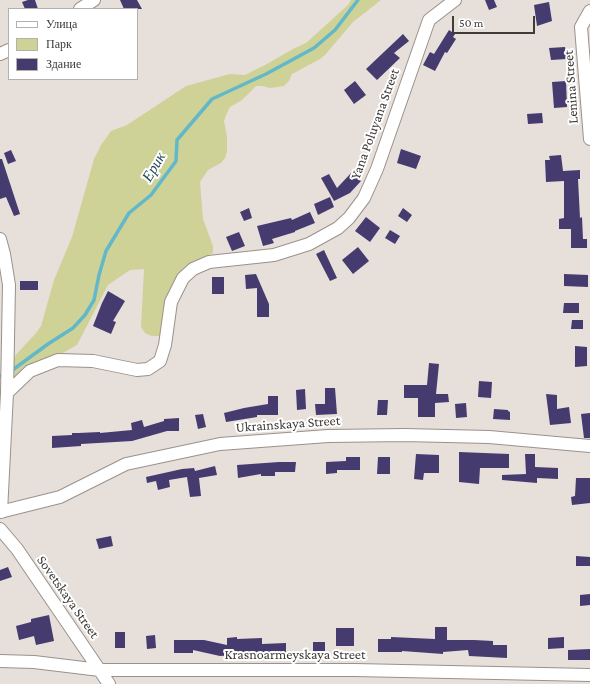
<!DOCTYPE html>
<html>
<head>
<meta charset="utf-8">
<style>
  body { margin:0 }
  #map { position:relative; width:590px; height:684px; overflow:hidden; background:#e7dfda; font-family:"Crimson Pro",serif }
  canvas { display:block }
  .legend { position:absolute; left:8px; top:8px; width:130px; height:72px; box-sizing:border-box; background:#fff; border:1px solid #b2b1b0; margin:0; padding:5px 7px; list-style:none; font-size:12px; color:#3e3b39 }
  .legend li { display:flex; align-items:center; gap:8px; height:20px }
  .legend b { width:20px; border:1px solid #b2b1b0 }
  .scale { position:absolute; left:452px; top:16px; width:83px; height:18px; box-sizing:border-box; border:2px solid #3e3b39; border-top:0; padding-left:5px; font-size:12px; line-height:14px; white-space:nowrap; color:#3e3b39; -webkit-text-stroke:3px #fff; paint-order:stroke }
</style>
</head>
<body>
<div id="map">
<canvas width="590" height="684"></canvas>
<ul class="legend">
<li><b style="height:5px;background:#fff"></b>Улица</li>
<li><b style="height:11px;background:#ced297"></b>Парк</li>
<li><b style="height:11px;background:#453b6e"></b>Здание</li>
</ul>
<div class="scale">50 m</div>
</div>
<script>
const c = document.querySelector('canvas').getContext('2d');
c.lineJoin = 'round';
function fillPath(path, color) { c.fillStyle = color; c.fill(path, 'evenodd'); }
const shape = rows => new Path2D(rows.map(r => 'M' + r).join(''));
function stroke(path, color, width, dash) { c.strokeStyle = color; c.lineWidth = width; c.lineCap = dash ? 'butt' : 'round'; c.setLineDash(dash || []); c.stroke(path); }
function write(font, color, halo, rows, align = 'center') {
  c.font = font + ' "Crimson Pro",serif'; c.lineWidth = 4; c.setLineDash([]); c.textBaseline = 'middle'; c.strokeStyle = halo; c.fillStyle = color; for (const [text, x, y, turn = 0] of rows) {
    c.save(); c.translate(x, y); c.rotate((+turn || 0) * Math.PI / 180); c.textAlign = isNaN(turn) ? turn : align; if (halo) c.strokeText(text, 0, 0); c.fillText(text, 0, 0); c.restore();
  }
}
fillPath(shape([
  [351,0,381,0,353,22,325,55,320,59,292,74,289,81,284,86,270,88,263,86,256,86,242,100,230,107,227,113,224,121,227,136,227,151,225,158,221,163,208,170,200,182,203,219,213,246,213,253,185,267,180,273,164,330,160,336,152,336,145,333,141,327,144,269,130,270,108,285,77,345,10,383,13,358,36,333,41,326,54,280,72,237,94,159,101,145,111,131,127,125,186,86,230,74,245,75,265,65,293,49,306,43,348,5]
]), '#ced297');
stroke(shape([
  [0,376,7,374,48,344,73,328,85,315,94,300,99,275,106,251,129,213,151,195,176,161,177,140,212,99,266,74,314,48,335,30,358,0]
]), '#62b8c9', 3.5);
fillPath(shape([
  [28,0,35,0,38,9,25,9,22,2],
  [120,0,137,0,142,9,124,9],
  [485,0,494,0,497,7,489,10],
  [549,2,552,21,537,26,534,5],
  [449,30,455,34,453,37,456,39,447,53,445,52,435,71,423,65,430,52,434,54],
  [403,34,409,41,394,53,400,58,377,80,366,69],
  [565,47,567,59,551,60,549,48],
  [355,81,366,95,354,104,344,90],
  [566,81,567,107,554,108,552,82],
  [542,113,543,123,528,124,527,114],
  [401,149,421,156,416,169,397,163],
  [11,150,16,161,8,164,4,153],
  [561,155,563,171,580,170,580,179,578,179,580,218,582,217,583,239,587,239,587,248,571,248,571,229,559,229,559,219,564,218,564,181,546,182,545,160,550,160,549,156],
  [0,159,2,159,20,214,14,216,6,197,0,199],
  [352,172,361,181,350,193,334,201,321,178,329,174,337,188],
  [330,197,334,207,318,215,314,204],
  [249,208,252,218,244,221,240,212],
  [403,208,412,215,407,222,398,216],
  [310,212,315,223,295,231,295,232,272,239,274,243,263,246,257,226,291,218,292,220],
  [366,217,380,228,370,242,355,231],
  [390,230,400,236,395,244,385,238],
  [239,232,245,246,232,251,226,237],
  [358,247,369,261,353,274,342,260],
  [324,250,337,278,330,281,316,254],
  [256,274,269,304,269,317,257,317,257,288,246,289,245,275],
  [564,274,588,275,588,287,564,286],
  [212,277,224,277,224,294,212,294],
  [20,281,38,281,38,290,20,290],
  [108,291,125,301,113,321,116,322,111,334,93,326,102,303],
  [564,303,579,303,579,313,563,313],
  [572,320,583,320,583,329,571,329],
  [575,346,587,347,587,366,575,367],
  [429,363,439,364,436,394,448,394,449,402,435,403,435,417,418,417,418,398,404,398,404,385,427,385],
  [479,381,492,382,491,398,478,397],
  [325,388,335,388,337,414,316,415,315,404,325,404],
  [305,389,306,409,297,410,296,390],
  [546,394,557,395,557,409,569,407,571,423,550,425],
  [268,396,278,396,278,415,257,415,257,417,226,422,224,413,244,408,268,404],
  [378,400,388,400,387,415,377,415],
  [466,403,467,417,456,418,455,404],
  [494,409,508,410,508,411,510,412,510,420,493,419],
  [590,413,590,438,584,438,581,414],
  [203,414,206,427,198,429,195,415],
  [179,418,179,431,167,431,132,441,81,444,81,446,52,448,52,436,72,435,72,433,78,433,100,432,100,433,132,430,131,423,142,420,144,427,164,421,164,419],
  [459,452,509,454,509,468,480,468,479,484,459,482],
  [416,454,439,455,439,473,424,473,423,480,414,479],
  [525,454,535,454,535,467,558,468,558,479,537,478,537,483,502,480,502,475,526,474],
  [346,457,360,457,360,470,337,470,337,473,326,474,326,462,346,461],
  [378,457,390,457,390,474,377,474],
  [279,462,296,462,295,472,275,472,275,476,261,476,261,474,238,478,237,465],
  [215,466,217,475,199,478,201,496,190,497,187,477,169,480,170,487,158,490,156,481,147,483,146,477,182,469,194,468,195,471],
  [576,478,590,478,590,503,572,505,571,497,575,496],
  [111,536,113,546,99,549,96,539],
  [576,556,590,557,590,566,576,566],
  [8,567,12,577,0,581,0,570],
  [590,594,590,605,580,606,580,595],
  [49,615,54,641,36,645,34,636,19,640,16,626,31,622,31,619],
  [435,627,447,627,447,640,474,640,493,641,493,645,507,645,507,658,469,656,468,650,443,652,443,654,402,651,402,652,378,652,378,639,391,639,391,637,435,639],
  [336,628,354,628,354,646,336,646],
  [115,632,125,632,125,648,115,648],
  [155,635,156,648,147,649,146,636],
  [237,637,237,639,262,638,262,644,286,643,286,655,277,655,277,653,252,654,220,656,193,650,193,653,174,653,174,640,204,640,227,645,227,638],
  [564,637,564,648,548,649,548,638],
  [313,642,325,642,325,655,313,655],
  [590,649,590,660,568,660,568,650]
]), '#453b6e');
const minor = shape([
  [80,9,94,0],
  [590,11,581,27,590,139],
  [0,54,9,50],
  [0,239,4,254,9,285,7,393,1,512],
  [7,393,30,371,58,360,93,361,137,370,148,369,160,361,165,345,171,302,183,278,193,269,209,262,274,255,309,244,338,228,349,218,364,198,377,169,429,20,455,0],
  [0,512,60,497,126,464,220,444,328,436,405,435,489,437,590,446],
  [0,529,17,549,109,684],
  [0,661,34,662,100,670,355,670,590,675]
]);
stroke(minor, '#99928c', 14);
stroke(minor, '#fff', 12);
write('14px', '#3e3b39', '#fff', [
  ["Lenina Street",571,87,-94],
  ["Yana Poluyana Street",375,124,-70],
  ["Ukrainskaya Street",288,424,-4],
  ["Sovetskaya Street",68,597,55],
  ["Krasnoarmeyskaya Street",295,655]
]);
write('italic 15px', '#244b53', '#fff', [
  ["Ерик",154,167,-59]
]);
</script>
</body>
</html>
